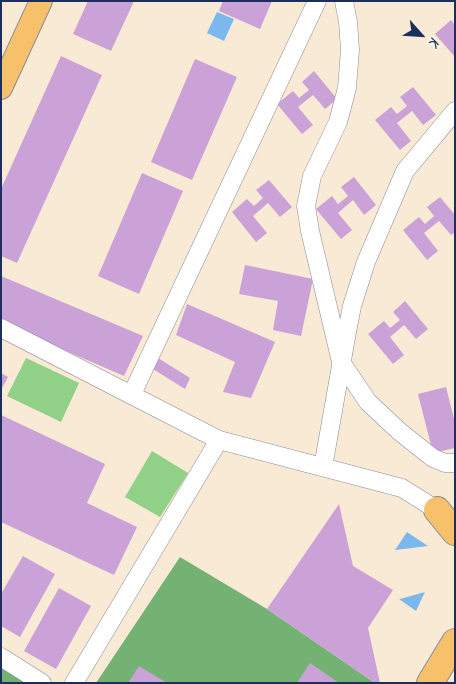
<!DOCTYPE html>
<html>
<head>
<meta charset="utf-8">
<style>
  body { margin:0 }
  #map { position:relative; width:456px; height:684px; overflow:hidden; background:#f8ead4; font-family:Caveat,sans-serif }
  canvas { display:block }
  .frame { position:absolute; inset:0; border:2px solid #1b2f5e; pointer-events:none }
  .north { position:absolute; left:396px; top:10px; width:50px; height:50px; -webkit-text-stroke:4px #fcf5e5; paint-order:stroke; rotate:116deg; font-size:14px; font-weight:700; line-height:20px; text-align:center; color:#1b2f5e }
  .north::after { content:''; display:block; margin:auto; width:18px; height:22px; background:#1b2f5e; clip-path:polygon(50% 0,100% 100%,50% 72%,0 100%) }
</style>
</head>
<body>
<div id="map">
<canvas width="456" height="684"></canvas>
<div class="frame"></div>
<div class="north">K</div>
</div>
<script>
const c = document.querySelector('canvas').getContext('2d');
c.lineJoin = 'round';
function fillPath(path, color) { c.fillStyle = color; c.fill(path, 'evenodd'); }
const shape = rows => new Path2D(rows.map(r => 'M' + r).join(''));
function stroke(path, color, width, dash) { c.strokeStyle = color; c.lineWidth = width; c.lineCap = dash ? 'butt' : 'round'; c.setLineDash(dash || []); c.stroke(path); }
fillPath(shape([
  [26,358,79,383,61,422,7,396],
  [152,451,188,473,160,517,125,497]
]), '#90d087');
fillPath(shape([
  [180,557,267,609,375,683,96,683],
  [1,657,42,683,1,683]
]), '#74b274');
fillPath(shape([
  [217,12,234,19,224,41,207,33],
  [407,532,428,546,395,550],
  [425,592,416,611,399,599,400,599]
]), '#7bb8ee');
fillPath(shape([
  [88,1,134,1,111,51,73,34],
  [223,1,272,1,260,29,219,11],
  [451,20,455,25,455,57,435,34],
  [61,56,102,75,17,263,1,256,1,189],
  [195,59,237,77,192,180,151,162],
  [314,71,337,99,325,109,313,95,298,107,313,125,302,134,277,104,293,91,299,98,309,90,302,82],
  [413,87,436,115,423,125,412,111,397,123,411,141,400,150,375,120,391,107,397,114,407,106,400,97],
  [142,173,183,191,139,294,98,276],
  [354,177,376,205,364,215,353,200,338,213,352,230,341,239,316,209,332,196,338,204,348,196,341,187],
  [269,180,292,207,280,217,268,203,253,216,267,233,256,242,232,212,247,199,254,206,263,198,256,190],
  [440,197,455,215,455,232,451,235,439,221,424,233,438,251,427,260,403,230,419,217,425,224,434,216,427,207],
  [245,265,313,279,301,336,273,330,278,301,239,294],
  [1,276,143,336,124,376,1,323],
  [405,301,428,329,416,339,404,325,390,337,404,355,393,364,368,334,384,321,390,328,400,320,393,312],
  [187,304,275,342,251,398,223,392,235,362,176,335],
  [158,358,190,378,185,389,153,369],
  [1,373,8,377,1,390],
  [446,387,455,423,455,448,433,453,418,394],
  [1,415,105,464,87,503,137,527,114,575,1,522],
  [339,504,353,566,393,590,368,628,380,683,375,683,267,609],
  [23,556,55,574,20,637,1,626,1,594],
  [59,588,91,606,56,669,24,651],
  [310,663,339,683,297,683],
  [139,666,167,683,128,683]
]), '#cba2d8');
const minor = shape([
  [344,1,348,22,350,50,347,88,338,122,312,176,306,206,310,231,341,362,368,402,400,432,433,458,445,463,455,463],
  [1,328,219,440,402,488,437,510],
  [132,394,317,1],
  [323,467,347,332,352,306,366,262,405,171,455,111],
  [1,657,42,683],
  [74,683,219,440]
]);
const major = shape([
  [1,88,41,1]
]);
const highway = shape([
  [437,510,455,532],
  [430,683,455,642]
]);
stroke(minor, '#8a8c99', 19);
stroke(major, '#8a8c99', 24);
stroke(highway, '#8a8c99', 28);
stroke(minor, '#fff', 18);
stroke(major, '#f7c06b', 22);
stroke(highway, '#f7c06b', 26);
</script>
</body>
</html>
